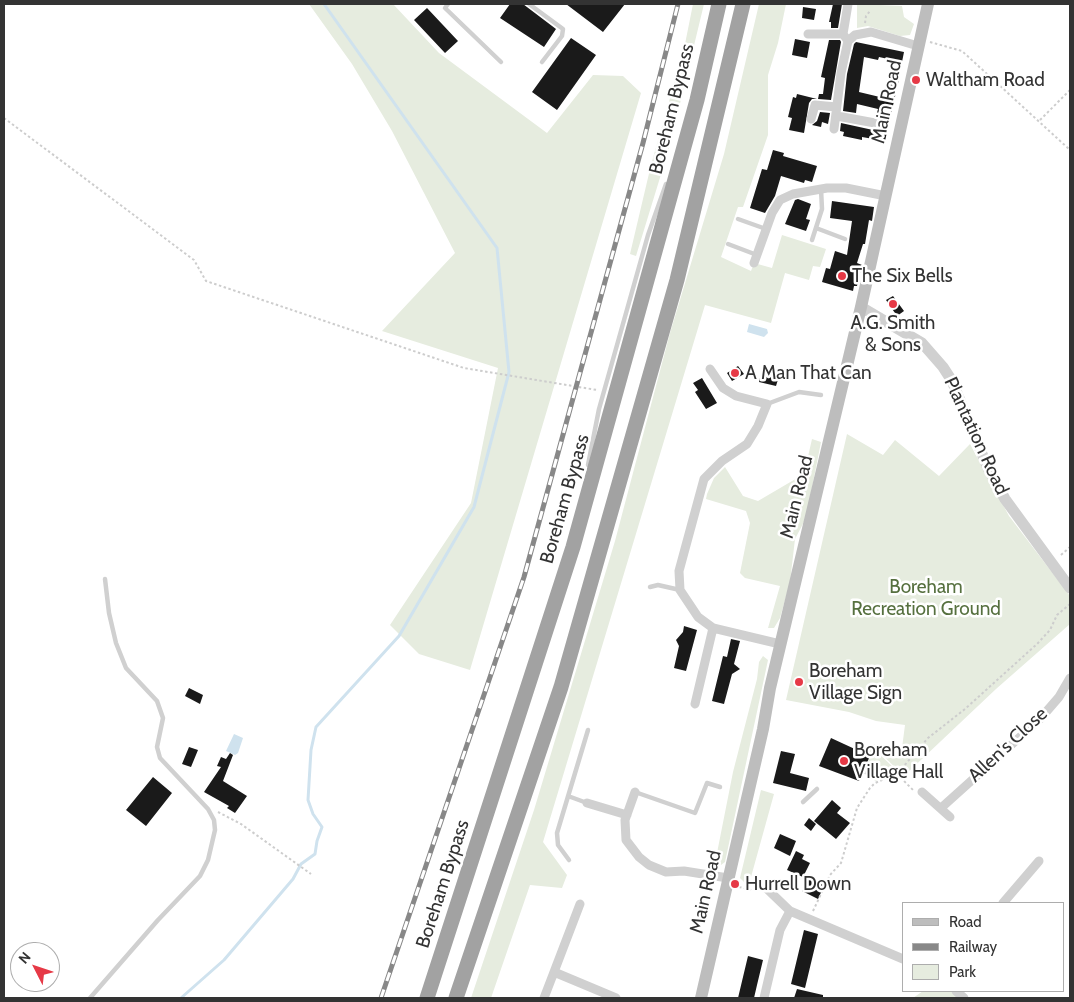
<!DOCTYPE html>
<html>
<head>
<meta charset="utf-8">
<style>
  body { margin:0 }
  #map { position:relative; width:1074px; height:1002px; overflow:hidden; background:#fff; font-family:Cabin,sans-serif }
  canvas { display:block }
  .frame { position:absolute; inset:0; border:5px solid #333; pointer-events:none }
  .legend { position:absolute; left:902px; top:902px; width:162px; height:90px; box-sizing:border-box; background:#fff; border:1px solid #adadad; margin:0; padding:6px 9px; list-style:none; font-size:15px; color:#333 }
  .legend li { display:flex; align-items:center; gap:10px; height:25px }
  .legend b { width:25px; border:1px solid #adadad }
  .north { position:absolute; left:10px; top:942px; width:50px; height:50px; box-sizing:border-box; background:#fff; border:1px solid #adadad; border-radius:50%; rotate:311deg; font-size:14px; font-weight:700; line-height:20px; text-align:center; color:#333 }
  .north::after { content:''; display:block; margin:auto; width:18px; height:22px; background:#e63946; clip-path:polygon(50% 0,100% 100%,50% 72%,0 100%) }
</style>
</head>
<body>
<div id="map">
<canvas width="1074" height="1002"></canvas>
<div class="frame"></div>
<ul class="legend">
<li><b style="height:6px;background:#bdbdbd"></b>Road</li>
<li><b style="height:6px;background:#888"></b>Railway</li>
<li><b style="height:14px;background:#e6ecdf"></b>Park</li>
</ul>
<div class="north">N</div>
</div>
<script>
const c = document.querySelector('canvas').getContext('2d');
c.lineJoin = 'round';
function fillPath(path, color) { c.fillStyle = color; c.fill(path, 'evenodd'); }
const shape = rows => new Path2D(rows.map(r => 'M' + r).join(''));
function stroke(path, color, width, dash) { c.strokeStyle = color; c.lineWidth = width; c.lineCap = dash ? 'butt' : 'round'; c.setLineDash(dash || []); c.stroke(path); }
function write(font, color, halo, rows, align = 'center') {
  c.font = font + ' Cabin,sans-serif'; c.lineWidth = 5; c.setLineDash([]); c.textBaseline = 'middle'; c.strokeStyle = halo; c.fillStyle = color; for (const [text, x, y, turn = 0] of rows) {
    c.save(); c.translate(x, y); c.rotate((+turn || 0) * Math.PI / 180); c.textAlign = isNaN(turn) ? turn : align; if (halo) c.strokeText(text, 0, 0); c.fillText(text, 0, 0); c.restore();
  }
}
fillPath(shape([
  [309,4,393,4,439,53,547,133,593,75,623,76,641,93,470,670,419,654,390,625,471,503,498,368,382,331,455,253,392,131,352,64],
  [693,4,704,4,670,145,636,256,630,254,651,165,684,49],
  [759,4,786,4,778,43,768,75,768,135,743,207,738,207,721,257,751,271,754,263,772,268,782,235,826,249,820,267,813,266,809,280,785,273,771,323,705,305,543,842,567,875,562,888,530,885,491,998,471,998,534,810,615,541,670,333,724,154],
  [857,4,902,6,904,17,914,24,910,35,900,36,868,26,857,28],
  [847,434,883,455,895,440,939,476,970,444,1009,516,1070,596,1070,624,996,689,904,776,871,744,902,748,905,725,876,721,849,712,786,700],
  [812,439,821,442,806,518,795,539,790,582,780,618,774,628,768,628,780,586,745,578,740,573,750,523,746,511,706,499,707,494,714,478,725,467,743,496,758,501,804,474],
  [763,656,768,660,725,862,721,865,716,858,733,772,757,679,759,662],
  [869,744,897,771,896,773,875,781,871,777,875,768,867,764,871,755,862,751],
  [761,790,774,794,751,877,747,878,746,883,744,882,740,878],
  [923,991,950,991,961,998,913,998]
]), '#e6ecdf');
fillPath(shape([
  [749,324,767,329,768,333,764,337,747,332],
  [234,734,243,738,238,753,235,755,226,751]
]), '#cfe2ee');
stroke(shape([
  [181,998,224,960,293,879,301,864,315,854,317,841,322,827,313,814,308,800,311,750,316,727,399,636,474,507,509,372,497,248,324,4]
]), '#cfe2ee', 3);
fillPath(shape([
  [510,4,523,4,556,29,544,47,500,18],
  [566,4,625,4,603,32],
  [833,4,842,4,838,28,831,28,831,22,829,22],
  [803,7,816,9,814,20,802,18],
  [427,8,458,41,445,53,414,20],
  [571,38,596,55,557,110,532,92],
  [795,39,810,42,807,58,792,55],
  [829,40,840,40,841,42,831,100,818,99,819,94,823,94,825,78,821,77],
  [856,42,904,52,902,62,879,57,878,60,864,57,859,92,884,98,889,77,899,79,885,141,862,137,862,140,843,136,844,132,840,131,841,123,873,130,881,125,881,120,876,117,878,109,857,104,856,113,843,111,847,74,854,44],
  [797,94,817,99,812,99,809,103,804,133,789,130,792,118,788,117,793,97,796,98],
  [820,112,830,113,828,124,822,122,821,127,812,125,817,121],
  [773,150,784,153,783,156,817,166,812,182,805,180,804,183,781,176,775,196,765,213,750,208,762,169,767,170],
  [798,199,811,204,806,219,810,220,806,231,785,224,795,200],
  [832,201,874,207,872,221,869,220,865,244,863,244,857,263,862,265,857,286,854,286,853,291,822,282,826,268,830,269,835,251,847,255,852,221,830,218],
  [893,296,904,311,897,316,886,300],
  [738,366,744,374,732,381,727,373],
  [762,369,780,373,776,386,759,382],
  [702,378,717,403,706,409,695,392,698,390,693,383],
  [684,626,697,630,686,671,674,668,679,646,676,640,683,632],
  [731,639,740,641,734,664,740,669,732,674,724,704,712,701,723,656,727,657],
  [189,688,203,695,200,704,185,696],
  [831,738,870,756,866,765,874,768,870,776,862,773,859,781,819,766],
  [189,747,198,750,191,767,182,764],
  [781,751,795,754,790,773,809,778,806,791,773,783],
  [230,753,233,755,223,781,247,796,235,813,227,808,229,806,204,792,221,767,217,766,221,757,226,759],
  [153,777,172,793,146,826,126,810],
  [832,800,841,808,837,813,850,823,836,839,814,821],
  [809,818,816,824,811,831,804,825],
  [780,834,796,841,790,856,774,848],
  [796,851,804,855,802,859,810,863,803,877,787,870],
  [809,877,825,884,818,899,802,891],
  [804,930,818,934,805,988,791,984],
  [748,956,763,960,757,985,754,998,738,998],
  [797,989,823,995,823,998,794,998]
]), '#1a1a1a');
stroke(shape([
  [865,23,866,16,870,11],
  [930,42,962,51,1070,150],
  [4,118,194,260,206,281,464,368,597,390],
  [1040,120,1070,90],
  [1061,555,1070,547],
  [897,774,913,790],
  [218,812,241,824,311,874],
  [739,887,756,891],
  [813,911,830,875,841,863,857,808,870,788,875,783,897,774,928,738,965,709,1037,644,1050,630,1057,615,1070,604]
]), '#cdcdcd', 2, [2.5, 2.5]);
stroke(shape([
  [448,4,445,8,501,62],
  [529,4,563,29,562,36,542,62],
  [738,219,766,229],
  [816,228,845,239],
  [812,240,822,209,821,189],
  [728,244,757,255],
  [767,404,799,392,821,395],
  [588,465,599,409,648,235,666,184],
  [650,587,658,585,680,590],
  [635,792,695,813,707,783,720,787],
  [568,796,587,803],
  [803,802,817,789],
  [569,860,558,845,557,833,588,730],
  [90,998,158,920,200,876,208,860,215,830,214,820,208,809,160,758,157,747,163,718,157,701,126,668,116,643,109,613,105,579]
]), '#d0d0d0', 4.5);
stroke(shape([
  [848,4,843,34,848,41],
  [808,34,843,34],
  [837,116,875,123],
  [811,119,815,105,836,107],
  [834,129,841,73,848,41,855,35,871,32,918,46],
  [754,263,772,213,780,200,793,194,827,188,846,188,886,196],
  [710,369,723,388,736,396,767,404,758,426,747,444,722,461,704,479,679,571,680,590,698,617,713,628,780,644],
  [695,704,713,628],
  [635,792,625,820,626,840,639,857,649,865,666,872,684,871,728,878],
  [922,792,950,817],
  [587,803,627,815],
  [941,808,1040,719,1059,697,1070,678],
  [763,885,790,911,903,959],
  [1003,903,1039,861],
  [554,972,580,904],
  [956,991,964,998],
  [544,998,554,972,616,998],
  [764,998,780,930,790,911]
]), '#d0d0d0', 9);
stroke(shape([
  [861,307,922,343,943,367,952,381,987,466,1005,499,1070,588]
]), '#d0d0d0', 11);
stroke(shape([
  [701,998,763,729,770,688,861,307,928,4]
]), '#bdbdbd', 12);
stroke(shape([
  [427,998,573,547,697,100,719,4],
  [456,998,561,687,677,280,743,4]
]), '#a2a2a2', 15);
const rail = shape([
  [381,998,524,577,643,143,678,4]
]);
stroke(rail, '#888', 5);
stroke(rail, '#fff', 3, [9]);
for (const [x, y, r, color] of [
  [916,80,5,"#e63946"],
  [842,276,5,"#e63946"],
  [893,304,5,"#e63946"],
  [735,373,5,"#e63946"],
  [799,682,5,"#e63946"],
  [844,761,5,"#e63946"],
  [735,884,5,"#e63946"]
]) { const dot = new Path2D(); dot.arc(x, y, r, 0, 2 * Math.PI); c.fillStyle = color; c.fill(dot); stroke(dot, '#fff', 2); }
write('19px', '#333', '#fff', [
  ["Waltham Road",926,80],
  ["The Six Bells",852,276],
  ["A.G. Smith",893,323,"center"],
  ["& Sons",893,345,"center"],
  ["A Man That Can",745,373],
  ["Boreham",809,671],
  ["Village Sign",809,693],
  ["Boreham",854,750],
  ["Village Hall",854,772],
  ["Hurrell Down",745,884]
], 'left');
write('19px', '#333', '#fff', [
  ["Main Road",887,102,-78],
  ["Boreham Bypass",672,109,-76],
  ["Plantation Road",976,436,65],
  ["Main Road",797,497,-76],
  ["Boreham Bypass",565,499,-74],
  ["Allen's Close",1008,745,-43],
  ["Boreham Bypass",443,884,-72],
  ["Main Road",706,892,-77]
]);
write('19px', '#56703f', '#fff', [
  ["Boreham",926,587],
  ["Recreation Ground",926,609]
]);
</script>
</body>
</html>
